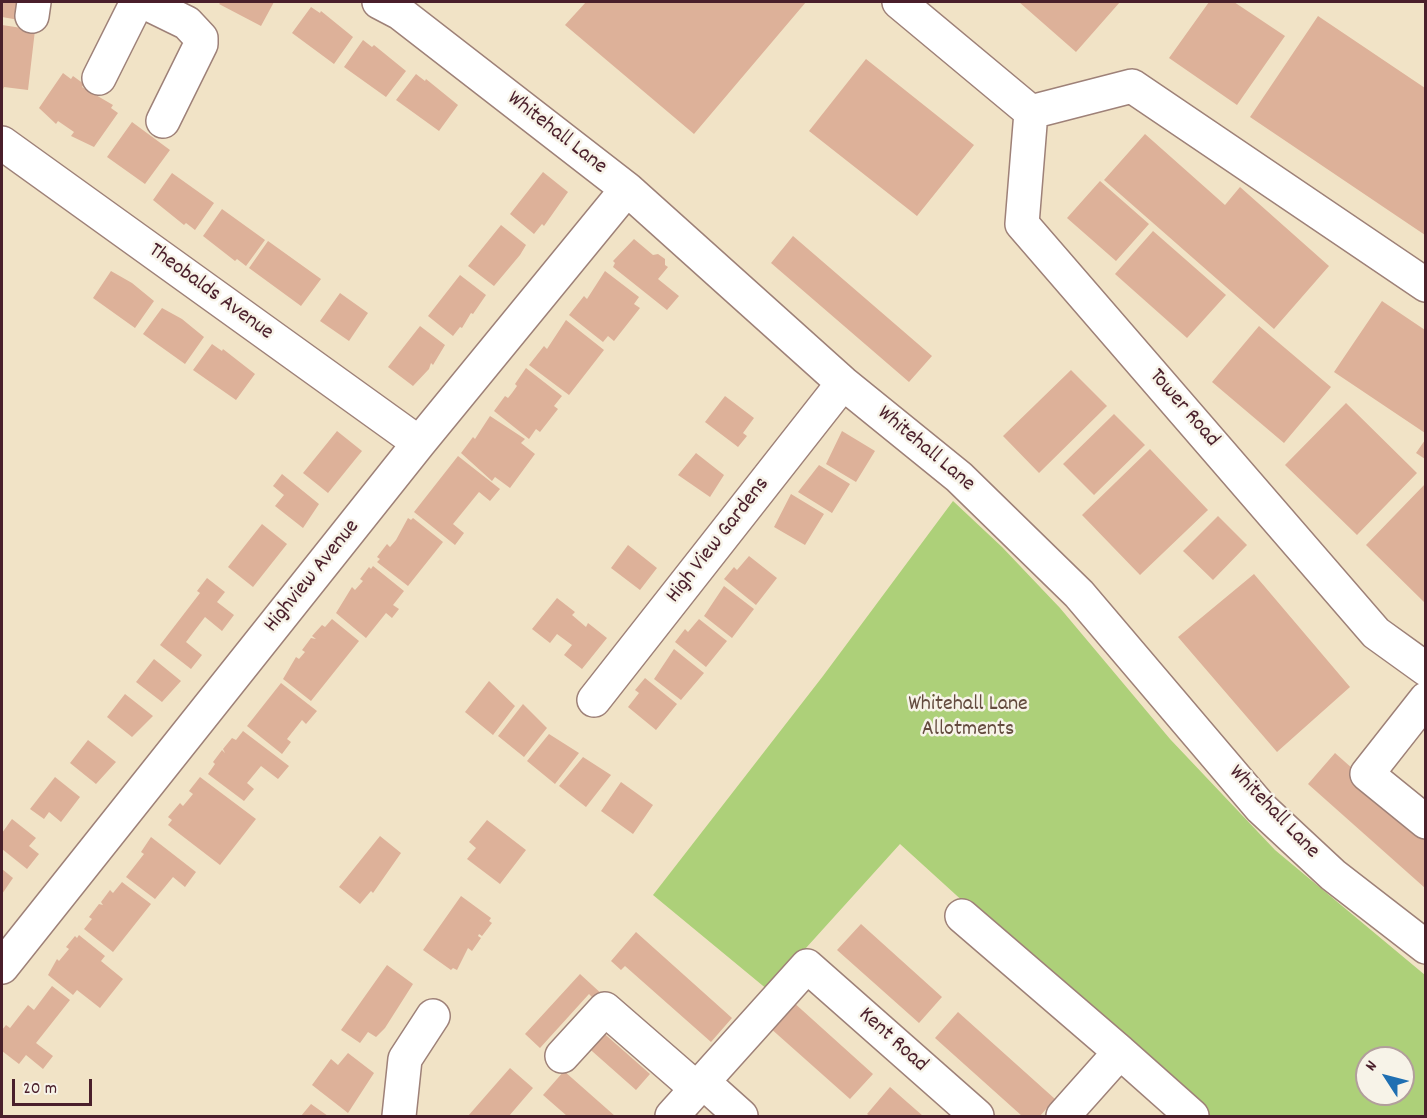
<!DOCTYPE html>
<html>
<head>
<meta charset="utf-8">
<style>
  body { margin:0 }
  #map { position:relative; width:1427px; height:1118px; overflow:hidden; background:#f1e3c6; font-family:Dekko,sans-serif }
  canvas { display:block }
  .frame { position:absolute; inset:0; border:3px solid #4a1f2b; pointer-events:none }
  .north { position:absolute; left:1355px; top:1046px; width:60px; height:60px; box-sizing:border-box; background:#f7f3e8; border:2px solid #b29e9c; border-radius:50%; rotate:306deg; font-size:16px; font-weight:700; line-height:24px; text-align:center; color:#4a1f2b }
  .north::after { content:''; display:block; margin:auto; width:21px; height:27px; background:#1f6fb2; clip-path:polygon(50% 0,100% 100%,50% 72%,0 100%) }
  .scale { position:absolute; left:12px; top:1079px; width:80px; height:27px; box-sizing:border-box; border:3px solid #4a1f2b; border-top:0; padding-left:8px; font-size:18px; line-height:21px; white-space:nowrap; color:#4a1f2b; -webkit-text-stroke:4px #f7f3e8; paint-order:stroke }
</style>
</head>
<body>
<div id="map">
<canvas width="1427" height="1118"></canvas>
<div class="frame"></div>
<div class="north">N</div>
<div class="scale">20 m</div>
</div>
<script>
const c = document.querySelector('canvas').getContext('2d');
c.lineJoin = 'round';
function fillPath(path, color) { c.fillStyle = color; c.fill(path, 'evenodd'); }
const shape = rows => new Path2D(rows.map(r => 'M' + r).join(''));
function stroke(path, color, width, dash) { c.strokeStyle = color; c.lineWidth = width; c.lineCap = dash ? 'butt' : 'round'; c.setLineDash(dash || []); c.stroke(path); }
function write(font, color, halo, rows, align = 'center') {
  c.font = font + ' Dekko,sans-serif'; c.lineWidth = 5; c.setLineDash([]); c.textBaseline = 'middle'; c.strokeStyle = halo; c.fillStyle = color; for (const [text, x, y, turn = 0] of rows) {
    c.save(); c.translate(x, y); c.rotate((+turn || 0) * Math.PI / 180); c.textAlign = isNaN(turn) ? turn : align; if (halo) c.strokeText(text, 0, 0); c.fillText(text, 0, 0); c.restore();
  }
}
fillPath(shape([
  [953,501,1002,547,1060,608,1170,739,1275,850,1425,975,1425,1116,1199,1116,900,844,768,990,653,895,823,676],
  [1367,1058,1403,1058,1403,1094,1367,1094]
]), '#add079');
fillPath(shape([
  [2,2,21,2,19,20,2,17],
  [221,2,274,2,261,26,219,4],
  [586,2,806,2,694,134,565,25],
  [1019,2,1120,2,1076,52],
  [1209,2,1234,2,1285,36,1237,105,1169,58],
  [311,7,320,13,321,11,353,37,334,64,292,33],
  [1318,16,1425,88,1425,235,1250,117],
  [2,25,35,30,28,90,4,87,2,92],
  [363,40,372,47,374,45,406,71,386,97,344,67],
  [866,59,974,145,917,216,809,131],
  [63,73,71,79,73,76,84,84,82,87,113,105,111,108,118,113,94,147,71,136,74,132,58,121,56,124,39,108],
  [416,74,425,81,426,79,458,105,439,131,396,100],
  [132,122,170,150,145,184,107,157],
  [1145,134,1225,205,1240,187,1329,266,1274,329,1104,180],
  [543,172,568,192,544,226,542,224,534,234,510,214],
  [172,173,214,203,195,230,186,223,184,225,153,200],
  [1100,181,1149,224,1116,261,1067,218],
  [222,209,265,240,246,266,237,259,235,261,203,236],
  [501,225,526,245,520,255,494,286,468,266],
  [1153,231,1226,295,1187,338,1115,274],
  [793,236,932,356,909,382,771,263],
  [634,239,653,255,658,254,665,259,665,265,668,267,658,279,679,296,667,310,613,267,615,263,613,261],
  [268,241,321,279,301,306,249,268],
  [111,271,132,283,154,301,135,328,93,298],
  [605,271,639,297,634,304,640,308,614,341,608,336,603,342,569,315,584,296,587,299],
  [460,275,486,295,473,314,471,313,462,328,460,327,453,336,428,316],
  [340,293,368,313,349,341,320,321],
  [1382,301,1425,330,1425,433,1334,372],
  [162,308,182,319,204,337,185,364,143,334],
  [566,320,604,350,569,395,529,365,544,346,547,349],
  [420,326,445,345,433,365,431,363,429,369,413,386,388,367],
  [1259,326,1331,387,1284,443,1212,382],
  [212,344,222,351,223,349,255,374,236,400,193,370],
  [526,368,562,396,554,406,558,409,540,432,536,429,529,439,494,411,505,396,508,398,512,393,517,386,515,384],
  [1071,370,1107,406,1039,473,1003,436],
  [725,396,754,418,743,433,747,436,738,447,705,422],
  [1346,403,1417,473,1357,535,1285,465],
  [1114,414,1145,445,1094,495,1063,464],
  [490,416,525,439,521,443,535,454,510,488,495,477,492,481,461,453,473,437,475,439],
  [337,431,362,451,328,493,303,473],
  [842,431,875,451,856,482,826,464],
  [1425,440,1425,459,1416,453],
  [1150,449,1208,510,1140,575,1082,515],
  [696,453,724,475,710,497,678,475],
  [458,456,500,489,490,501,479,492,453,524,464,533,455,545,414,512],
  [819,465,850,484,832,513,798,492],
  [282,474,319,504,303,528,275,506,284,495,273,486],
  [1425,484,1425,603,1366,545],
  [791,494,824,514,805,545,774,527],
  [1218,516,1247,545,1213,580,1183,551],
  [408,518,411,520,413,518,443,542,408,586,377,562,380,559,377,557,387,544,390,547,396,540],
  [262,524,287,544,253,587,228,567],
  [628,545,657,568,640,590,611,568],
  [749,556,777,578,756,605,724,579,734,567,737,570],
  [373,566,404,591,393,605,399,609,392,618,386,613,366,638,336,613,352,587,355,590,363,581,360,579,369,567,371,569],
  [1254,574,1350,687,1277,752,1178,637],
  [207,578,225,592,217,602,234,615,222,631,205,617,195,630,186,642,202,655,191,669,160,645,200,593,197,591],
  [724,586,754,609,732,638,704,616],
  [557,598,575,612,572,615,586,627,588,623,607,638,582,669,564,655,572,645,557,634,550,643,532,629],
  [332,619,359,641,311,701,283,679,296,657,299,659,305,652,302,650,311,638,316,639,312,636,322,625,325,627],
  [699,619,727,641,706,667,675,642,685,629,688,632],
  [674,649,704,673,681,700,654,679],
  [154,659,181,681,162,702,136,682],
  [645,678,677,704,656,730,628,707,639,693,635,690],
  [489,681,515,706,493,735,465,712],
  [281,683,317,711,306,724,302,720,287,739,291,742,282,754,247,726],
  [125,694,153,716,132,737,107,717],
  [523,704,547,728,524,757,498,736],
  [243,731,289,766,278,779,261,766,247,783,254,789,244,801,208,774,215,764,213,762,222,750,225,753,223,749,232,738,236,740],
  [549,734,579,753,555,784,527,761],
  [88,740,116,762,96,784,70,763],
  [1335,753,1425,833,1425,888,1308,784],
  [583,757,611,775,586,807,559,786],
  [55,777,80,797,61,822,49,812,44,819,30,809],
  [200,777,256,819,220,865,168,825,172,820,168,817,180,803,183,806,193,794,189,791],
  [621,782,653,805,633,834,601,811],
  [12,819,36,838,29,846,39,854,27,869,2,849,2,833],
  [487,820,526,850,500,884,467,859,476,848,469,842],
  [380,836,401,853,373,893,371,891,360,904,339,887],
  [151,837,196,872,185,887,173,877,155,899,126,877,144,854,141,852],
  [2,869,13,878,2,894],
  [122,882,151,904,113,952,84,929,92,919,89,917,99,904,103,905,101,902,110,890,113,893],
  [461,896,491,918,489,921,492,923,482,936,479,934,478,936,481,938,472,951,468,948,457,970,453,968,451,970,423,950],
  [861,924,942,997,919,1023,837,950],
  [636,932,732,1018,711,1042,625,966,621,970,611,961],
  [79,935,105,956,101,961,123,979,100,1008,77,990,73,995,48,975,57,959,59,961,69,949,66,947,75,936,77,938],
  [387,965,413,984,385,1028,376,1037,368,1032,360,1043,341,1030],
  [580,974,604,996,598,1003,589,994,540,1048,525,1034],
  [52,986,70,1000,36,1043,53,1056,43,1069,26,1055,19,1064,2,1051,2,1030,6,1025,10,1028,28,1005,34,1010],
  [792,1001,873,1074,850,1099,769,1027],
  [958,1012,1055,1099,1040,1116,1022,1116,935,1038],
  [599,1029,650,1074,636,1090,584,1044],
  [348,1053,374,1073,348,1113,312,1085,331,1059,338,1065],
  [510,1068,533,1088,509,1116,468,1116],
  [564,1071,615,1116,567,1116,543,1095],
  [890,1087,907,1102,923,1116,870,1116,867,1114],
  [311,1104,328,1116,301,1116]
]), '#ddb199');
const minor = shape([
  [144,2,187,23,201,38,201,44,163,121],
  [379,2,400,13,627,189,843,383,959,477,1079,594,1261,808,1333,875,1426,947],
  [899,2,1031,112],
  [32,16,34,2],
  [99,78,137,2],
  [2,143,419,443],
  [1426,285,1132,86,1031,112,1022,224,1376,633,1426,669],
  [1426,699,1367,774,1426,822],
  [594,700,843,383],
  [962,916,1120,1052],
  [2,967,419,443,627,189],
  [562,1056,605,1009,697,1089],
  [703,1082,741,1116],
  [399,1116,405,1059,433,1016],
  [672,1116,807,966,977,1116],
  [1063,1116,1120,1052,1192,1116]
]);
stroke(minor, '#9e8178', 36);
stroke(minor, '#fff', 33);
write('22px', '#4a1f2b', '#f7f3e8', [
  ["Whitehall Lane",556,134,38],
  ["Theobalds Avenue",210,293,36],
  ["Tower Road",1183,409,49],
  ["Whitehall Lane",925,450,40],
  ["High View Gardens",719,541,-52],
  ["Highview Avenue",313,577,-51],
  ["Whitehall Lane",1273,813,46],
  ["Kent Road",892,1041,42]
]);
write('22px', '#634b3e', '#f7f3e8', [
  ["Whitehall Lane",968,706],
  ["Allotments",968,731]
]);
</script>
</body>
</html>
